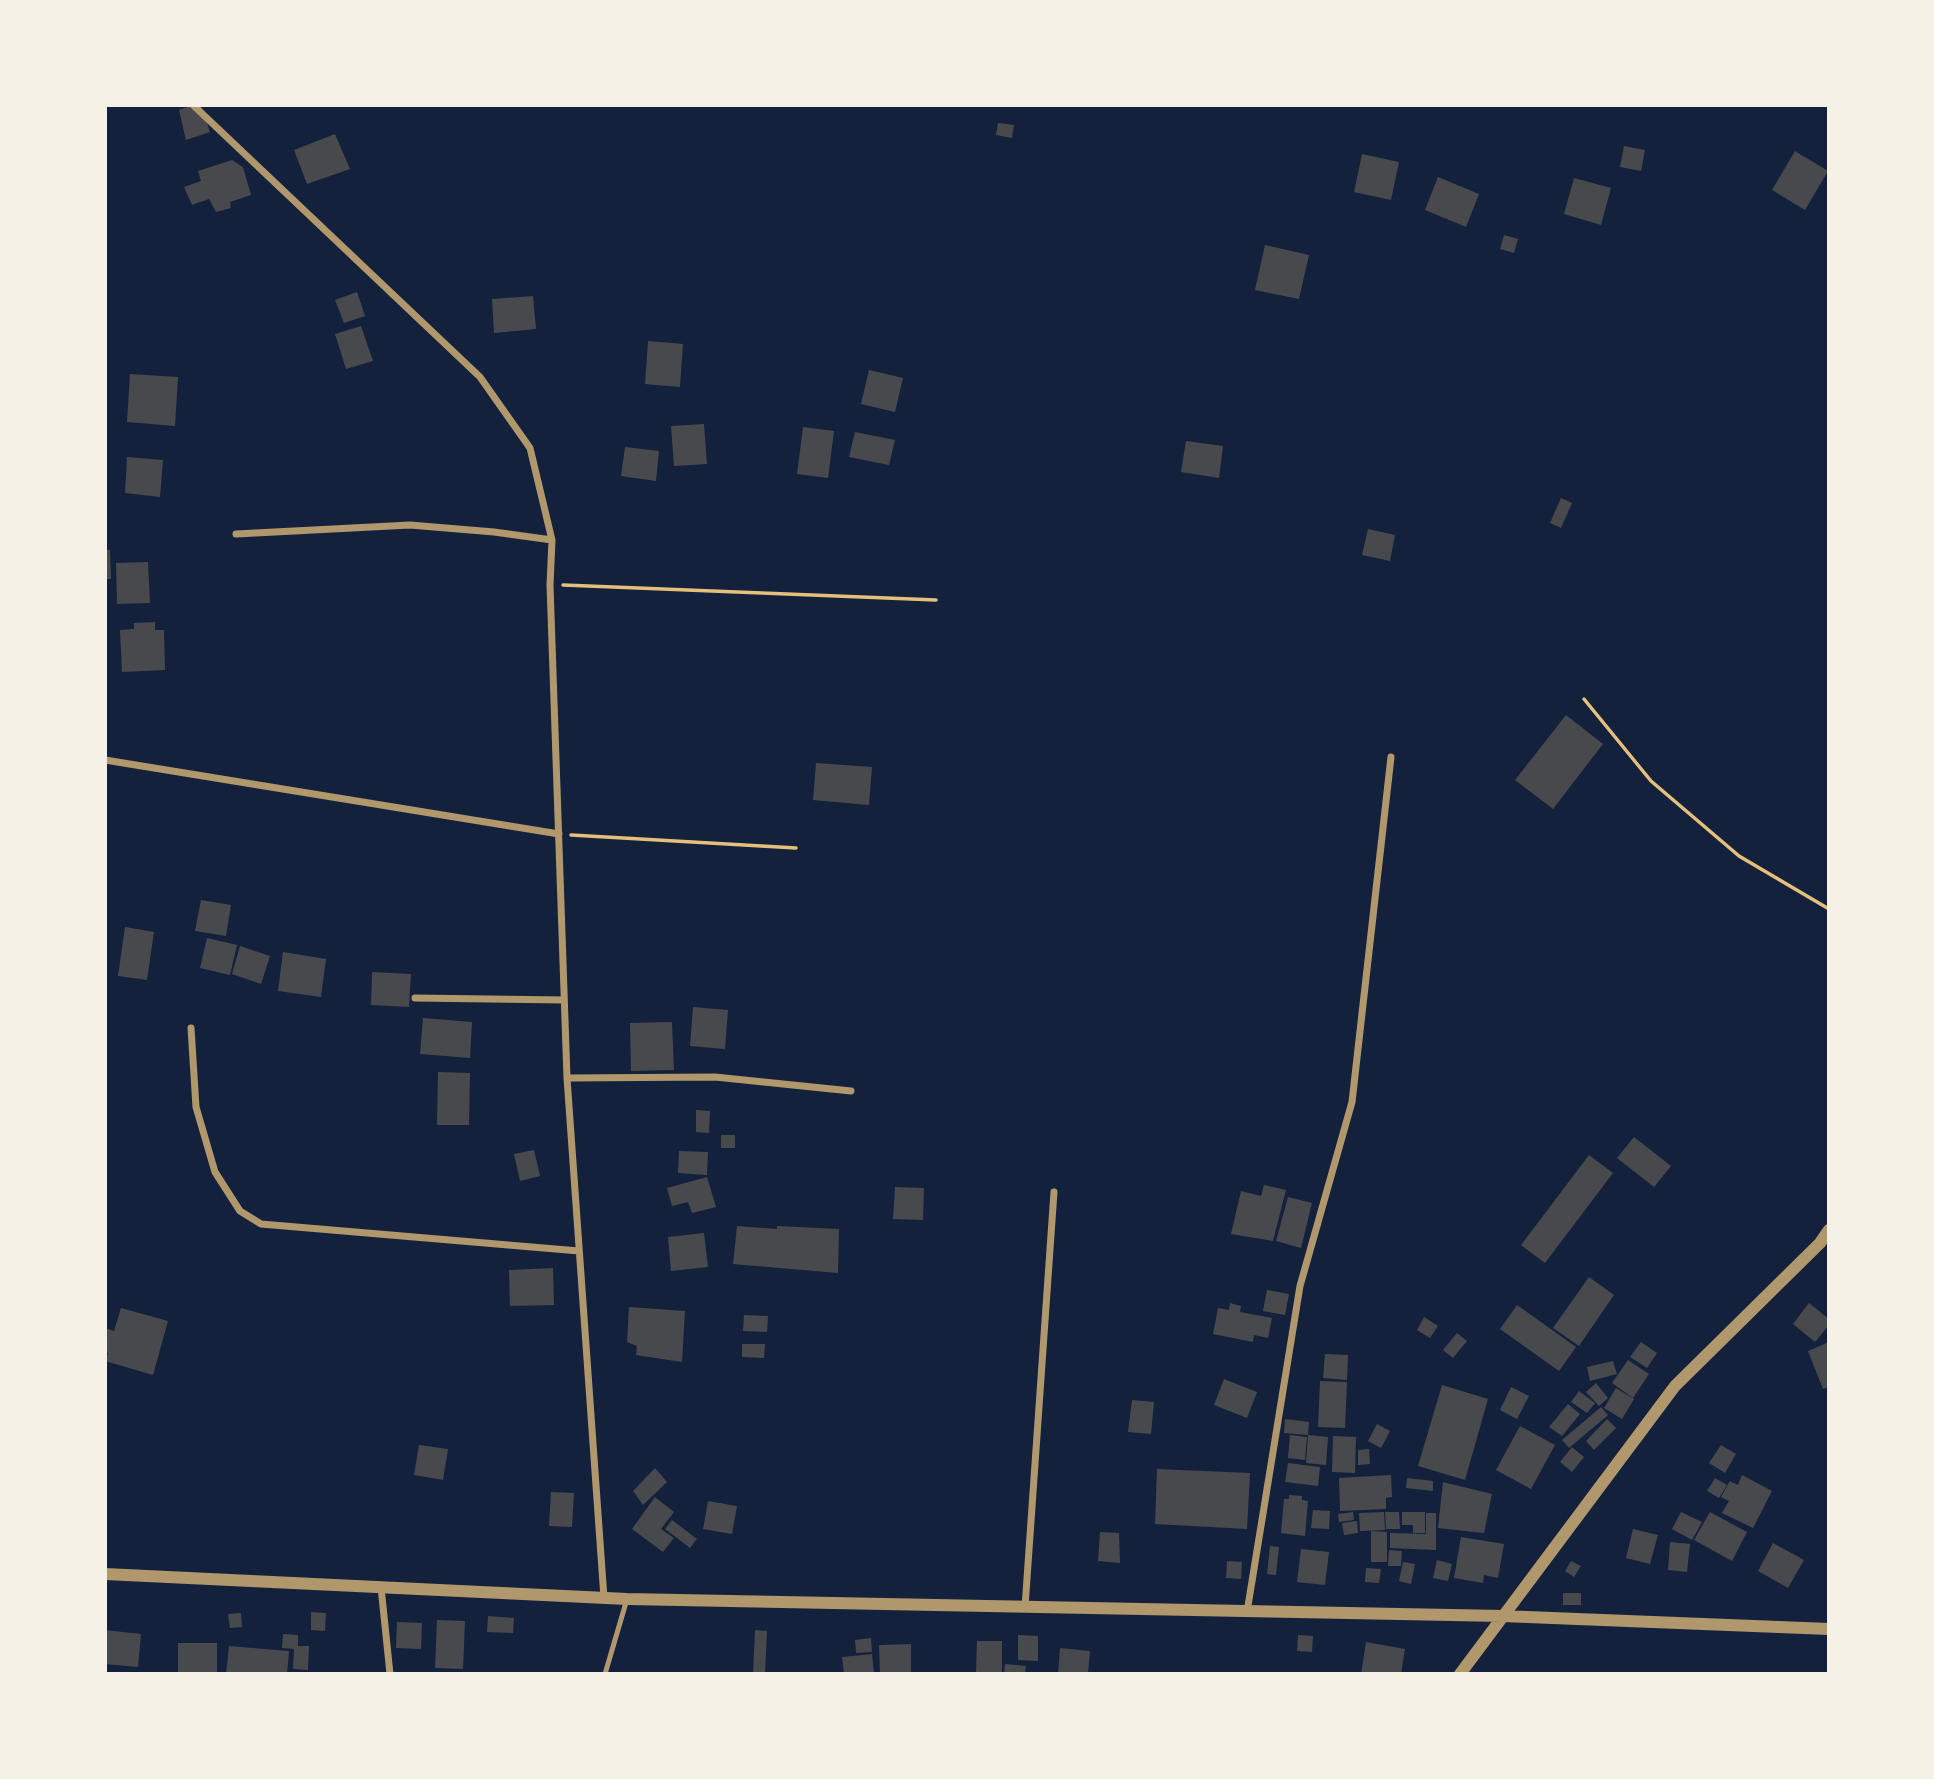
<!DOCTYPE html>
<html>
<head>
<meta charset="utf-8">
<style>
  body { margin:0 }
  #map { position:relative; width:1934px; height:1779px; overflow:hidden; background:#14213d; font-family:"IBM Plex Serif",serif }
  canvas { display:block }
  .frame { position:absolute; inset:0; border:107px solid #f6f1e7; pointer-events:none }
</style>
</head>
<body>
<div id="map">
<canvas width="1934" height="1779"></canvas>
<div class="frame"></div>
</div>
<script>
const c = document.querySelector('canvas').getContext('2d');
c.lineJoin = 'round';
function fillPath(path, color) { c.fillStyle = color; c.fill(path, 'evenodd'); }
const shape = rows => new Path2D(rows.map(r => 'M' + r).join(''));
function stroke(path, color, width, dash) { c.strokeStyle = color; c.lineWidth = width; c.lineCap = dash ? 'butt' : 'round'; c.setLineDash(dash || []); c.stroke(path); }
fillPath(shape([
  [193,105,201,105,210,132,186,140,179,110],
  [998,123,1014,125,1012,138,996,135],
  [335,134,350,169,307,184,294,150],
  [1624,146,1645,150,1641,171,1620,167],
  [1795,151,1828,171,1805,210,1772,190],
  [1362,154,1399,162,1391,200,1354,192],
  [232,160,243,167,251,195,230,202,231,208,216,212,209,199,192,205,184,187,201,181,198,171],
  [1438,177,1479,194,1466,227,1425,210],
  [1574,178,1611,188,1601,225,1564,214],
  [1504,235,1518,239,1514,253,1500,249],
  [1265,245,1309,255,1299,299,1255,290],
  [357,292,365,316,344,323,335,300],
  [533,296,536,329,494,333,492,299],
  [361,326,373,361,346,369,335,334],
  [648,341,683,344,680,387,645,384],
  [869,370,903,378,895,412,861,404],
  [130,374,178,377,175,426,127,422],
  [704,424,707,464,674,466,671,426],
  [803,427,834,431,828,478,797,474],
  [855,432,895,440,889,465,849,457],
  [1186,441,1223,446,1219,478,1181,472],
  [625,447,659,451,656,481,621,476],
  [127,457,163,460,160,497,125,493],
  [1561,498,1572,503,1561,528,1550,523],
  [1368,529,1395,535,1390,561,1362,555],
  [105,550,110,550,111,579,105,579],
  [148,562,150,603,117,604,116,563],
  [155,622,155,630,164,630,165,670,122,672,120,630,134,629,134,623],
  [1566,715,1603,744,1553,809,1515,780],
  [816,763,872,767,869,805,813,800],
  [201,900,231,905,226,936,195,931],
  [125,927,154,932,147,980,118,976],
  [207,938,237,945,230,975,200,968],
  [240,946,270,956,261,984,232,974],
  [283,952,326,959,321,997,278,991],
  [372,972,411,974,409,1007,371,1005],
  [693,1007,728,1010,725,1049,690,1046],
  [423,1018,472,1022,470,1058,420,1054],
  [672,1022,674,1070,631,1071,630,1023],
  [438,1072,470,1073,469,1125,437,1125],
  [696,1110,710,1111,709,1133,696,1132],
  [721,1135,735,1135,735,1148,721,1148],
  [1634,1137,1671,1166,1654,1187,1617,1158],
  [534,1150,540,1176,520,1181,514,1154],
  [679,1151,708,1152,707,1175,678,1173],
  [1589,1155,1613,1173,1545,1263,1521,1245],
  [707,1177,716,1207,692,1213,688,1202,672,1206,667,1188],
  [1264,1185,1286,1190,1273,1241,1231,1234,1241,1191,1261,1196],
  [895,1187,924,1188,923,1220,893,1219],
  [1288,1197,1312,1203,1301,1248,1276,1241],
  [737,1226,777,1229,777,1226,839,1229,838,1273,733,1264],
  [704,1233,708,1267,671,1271,668,1237],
  [553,1268,554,1305,510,1306,509,1270],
  [1589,1277,1614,1295,1579,1346,1553,1328],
  [1267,1290,1289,1294,1285,1315,1263,1311],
  [1230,1303,1241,1306,1240,1312,1272,1318,1268,1338,1254,1335,1253,1342,1213,1334,1218,1308,1229,1310],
  [1809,1303,1829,1319,1829,1325,1815,1342,1793,1324],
  [1517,1305,1576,1347,1559,1371,1500,1329],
  [629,1307,685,1311,682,1362,636,1355,637,1346,627,1342],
  [121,1308,168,1321,153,1375,105,1361,108,1353,105,1352,105,1328,114,1331],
  [744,1315,768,1316,767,1332,743,1331],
  [1424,1317,1438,1326,1430,1338,1417,1330],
  [1457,1333,1467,1341,1453,1358,1443,1350],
  [1641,1342,1657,1353,1647,1368,1630,1357],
  [1829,1342,1829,1387,1823,1389,1808,1351],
  [742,1344,765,1344,764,1358,742,1357],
  [1325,1354,1348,1355,1347,1380,1323,1378],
  [1628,1360,1649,1374,1633,1398,1612,1383],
  [1613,1361,1617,1374,1590,1381,1587,1367],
  [1224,1379,1257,1392,1247,1418,1214,1405],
  [1320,1381,1347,1382,1345,1428,1318,1427],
  [1596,1383,1608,1398,1599,1406,1586,1392],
  [1442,1385,1488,1399,1465,1480,1418,1466],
  [1511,1387,1529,1396,1517,1419,1500,1410],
  [1616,1388,1634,1399,1622,1419,1604,1408],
  [1579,1391,1595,1403,1587,1413,1571,1402],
  [1132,1400,1154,1402,1151,1434,1128,1432],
  [1568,1404,1580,1414,1562,1436,1549,1427],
  [1601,1407,1608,1415,1569,1448,1562,1440],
  [1285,1419,1309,1422,1308,1435,1284,1433],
  [1607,1419,1616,1428,1594,1450,1586,1441],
  [1377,1424,1390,1431,1381,1448,1368,1441],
  [1520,1426,1555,1445,1531,1489,1496,1470],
  [1290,1435,1307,1437,1305,1460,1288,1458],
  [1308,1435,1328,1437,1326,1465,1306,1463],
  [1333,1436,1356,1437,1355,1473,1332,1472],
  [419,1445,448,1449,443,1480,414,1475],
  [1721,1445,1736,1454,1725,1473,1709,1463],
  [1572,1447,1584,1457,1572,1472,1560,1462],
  [1369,1449,1370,1464,1358,1465,1358,1450],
  [1288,1463,1320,1467,1318,1486,1285,1482],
  [655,1468,667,1482,643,1505,633,1491],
  [1157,1469,1250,1473,1247,1529,1155,1524],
  [1391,1475,1392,1497,1386,1498,1386,1509,1340,1511,1339,1478],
  [1742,1475,1772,1491,1753,1528,1722,1513,1729,1501,1721,1497,1730,1481,1738,1485],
  [1407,1478,1433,1481,1433,1491,1406,1488],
  [1715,1478,1727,1485,1719,1498,1707,1491],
  [1443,1482,1492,1494,1484,1533,1438,1528],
  [551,1492,574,1493,572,1527,549,1526],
  [1289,1495,1302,1496,1302,1500,1308,1501,1305,1536,1281,1533,1284,1499,1289,1499],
  [655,1497,674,1512,661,1529,674,1538,663,1552,632,1529],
  [708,1501,737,1506,732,1534,703,1529],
  [1313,1510,1330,1511,1329,1529,1311,1528],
  [1353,1512,1354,1520,1339,1522,1338,1514],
  [1384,1512,1385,1530,1360,1531,1359,1513],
  [1385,1512,1399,1512,1400,1529,1386,1529],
  [1402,1512,1425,1512,1425,1533,1413,1533,1413,1525,1402,1525],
  [1681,1512,1702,1522,1692,1540,1672,1529],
  [1710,1512,1747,1532,1732,1561,1694,1540],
  [1426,1513,1436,1513,1436,1550,1390,1548,1390,1533,1426,1534],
  [672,1520,697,1539,690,1548,665,1529],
  [1357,1521,1358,1533,1344,1535,1342,1523],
  [1633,1529,1658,1535,1650,1564,1626,1558],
  [1371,1531,1387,1532,1387,1562,1371,1562],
  [1100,1532,1119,1533,1120,1563,1098,1561],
  [1461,1537,1504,1544,1498,1578,1484,1575,1483,1583,1454,1578],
  [1670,1542,1690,1544,1687,1572,1668,1570],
  [1773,1543,1804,1560,1788,1588,1758,1571],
  [1270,1546,1279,1547,1276,1575,1267,1574],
  [1301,1549,1329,1552,1325,1585,1297,1582],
  [1389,1550,1402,1551,1401,1566,1388,1566],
  [1437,1560,1452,1564,1448,1581,1433,1578],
  [1227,1561,1242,1562,1241,1579,1226,1578],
  [1571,1561,1581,1566,1574,1577,1565,1571],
  [1403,1562,1415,1564,1411,1584,1399,1581],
  [1366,1568,1381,1569,1379,1583,1365,1582],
  [1563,1593,1581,1593,1581,1605,1563,1605],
  [311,1612,326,1613,325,1631,311,1630],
  [241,1613,242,1627,230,1628,228,1614],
  [488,1616,514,1618,513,1633,487,1632],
  [437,1620,465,1621,463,1669,435,1668],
  [397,1622,422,1623,421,1649,396,1648],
  [105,1630,141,1634,138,1667,105,1664],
  [755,1630,767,1631,765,1674,753,1674],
  [283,1634,298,1635,298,1646,309,1646,308,1670,293,1669,294,1649,282,1648],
  [1018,1635,1038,1636,1038,1661,1018,1660],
  [1298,1635,1313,1636,1312,1652,1297,1651],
  [871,1638,872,1652,856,1653,855,1640],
  [977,1641,1002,1641,1002,1672,976,1672],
  [1366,1642,1405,1649,1401,1674,1361,1674],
  [178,1643,217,1643,217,1674,178,1674],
  [911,1644,911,1674,880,1674,879,1645],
  [229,1646,289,1651,287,1674,226,1674],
  [1060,1648,1090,1651,1088,1674,1058,1674],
  [872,1654,874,1674,844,1674,842,1657],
  [1005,1664,1026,1666,1025,1674,1004,1674]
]), '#48494c');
stroke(shape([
  [563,585,936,600],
  [1584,699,1651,781,1739,856,1829,909],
  [571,835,796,848]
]), '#e5c07b', 3.5);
stroke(shape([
  [605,1674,627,1599]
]), '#b1986c', 5);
stroke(shape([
  [193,105,480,377,530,448,552,540,550,585,567,1078,604,1598],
  [236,534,410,525,494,532,552,540],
  [105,760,559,834],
  [415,998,564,1000],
  [191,1028,196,1107,215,1172,240,1211,261,1224,579,1251],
  [567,1078,715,1077,851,1091],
  [381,1587,390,1674],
  [1025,1607,1054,1192],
  [1247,1612,1300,1286,1352,1102,1391,757]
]), '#b1986c', 7);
stroke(shape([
  [105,1574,627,1599,1502,1616,1829,1629],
  [1460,1674,1675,1386,1820,1243,1829,1230]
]), '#b1986c', 12);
</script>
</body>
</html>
